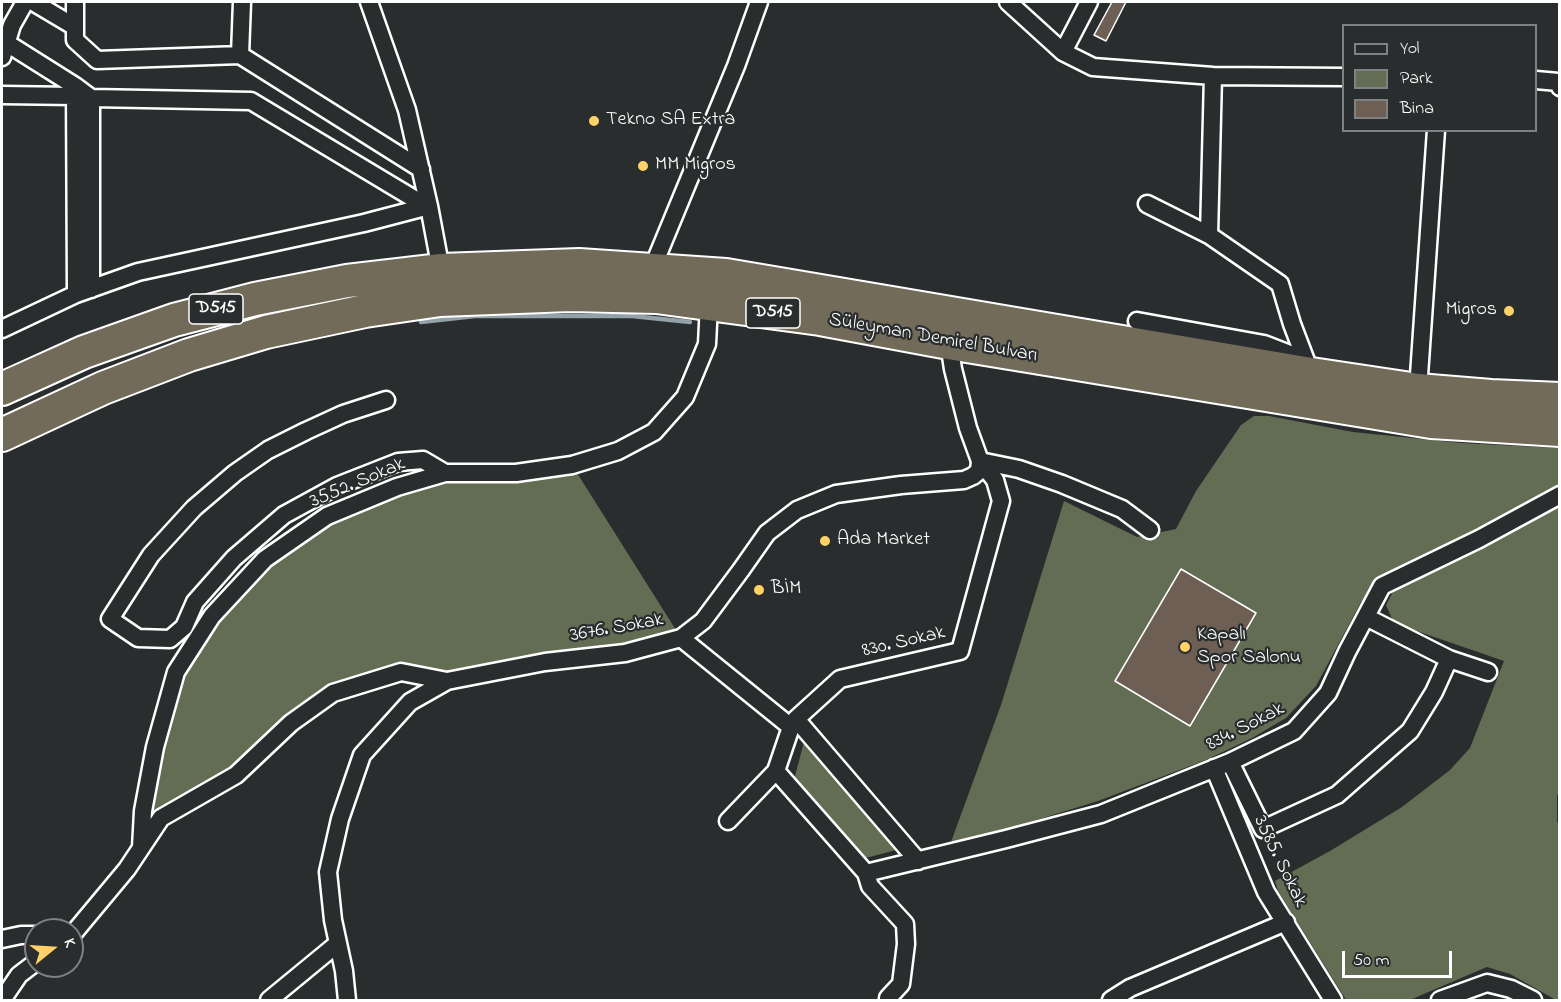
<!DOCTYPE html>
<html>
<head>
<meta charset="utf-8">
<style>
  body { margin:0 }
  #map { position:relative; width:1561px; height:1002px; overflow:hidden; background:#2a2d2e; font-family:"Indie Flower",sans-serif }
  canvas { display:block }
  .frame { position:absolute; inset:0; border:3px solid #fff; pointer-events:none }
  .legend { position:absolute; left:1342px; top:24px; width:195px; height:108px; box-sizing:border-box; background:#2a2d2e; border:2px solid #7f8182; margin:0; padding:8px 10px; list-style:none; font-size:18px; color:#fff }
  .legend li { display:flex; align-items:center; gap:12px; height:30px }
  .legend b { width:30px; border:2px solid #7f8182 }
  .north { position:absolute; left:24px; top:918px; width:60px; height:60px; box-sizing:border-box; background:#2a2d2e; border:2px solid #7f8182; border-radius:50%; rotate:72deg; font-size:16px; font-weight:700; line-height:24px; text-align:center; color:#fff }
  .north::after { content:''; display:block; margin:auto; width:21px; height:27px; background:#ffd166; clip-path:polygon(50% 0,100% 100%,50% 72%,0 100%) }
  .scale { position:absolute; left:1342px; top:951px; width:110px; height:27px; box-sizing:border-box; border:3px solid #fff; border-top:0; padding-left:8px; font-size:18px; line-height:21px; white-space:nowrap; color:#fff; -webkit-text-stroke:4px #2a2d2e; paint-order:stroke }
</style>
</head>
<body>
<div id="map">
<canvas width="1561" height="1002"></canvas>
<div class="frame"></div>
<ul class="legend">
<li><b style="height:8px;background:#2a2d2e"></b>Yol</li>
<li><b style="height:16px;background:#636d53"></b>Park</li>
<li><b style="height:16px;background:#6e5f54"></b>Bina</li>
</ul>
<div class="north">K</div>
<div class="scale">50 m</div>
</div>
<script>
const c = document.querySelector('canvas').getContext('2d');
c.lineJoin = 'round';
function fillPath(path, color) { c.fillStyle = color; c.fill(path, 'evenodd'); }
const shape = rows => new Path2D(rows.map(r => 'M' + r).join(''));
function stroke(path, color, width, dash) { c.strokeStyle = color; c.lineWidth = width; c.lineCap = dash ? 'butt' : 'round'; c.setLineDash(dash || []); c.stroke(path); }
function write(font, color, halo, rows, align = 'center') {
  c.font = font + ' "Indie Flower",sans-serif'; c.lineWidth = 4.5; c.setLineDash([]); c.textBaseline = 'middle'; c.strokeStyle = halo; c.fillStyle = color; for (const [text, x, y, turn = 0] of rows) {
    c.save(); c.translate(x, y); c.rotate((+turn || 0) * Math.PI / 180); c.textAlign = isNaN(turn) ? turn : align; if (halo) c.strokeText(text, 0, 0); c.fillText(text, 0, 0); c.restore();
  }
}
fillPath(shape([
  [1254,416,1269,416,1353,432,1461,443,1559,448,1559,495,1440,558,1361,602,1316,686,1286,718,1252,738,1206,760,1098,801,1020,825,951,842,1001,705,1064,501,1137,537,1176,529,1196,491,1241,425],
  [572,465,681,638,447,681,401,672,333,693,236,775,161,818,141,848,176,672,265,559,397,487],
  [1559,503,1560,792,1557,795,1557,822,1560,824,1559,1000,1556,1000,1510,974,1487,967,1433,990,1410,1000,1346,1000,1278,891,1275,881,1330,851,1402,807,1450,770,1470,748,1504,661,1411,629,1393,621,1386,605,1393,592,1406,580],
  [805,738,900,849,862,859,797,786,795,776]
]), '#636d53');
stroke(shape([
  [421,322,475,316,632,316,690,322]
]), '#93a1a9', 4.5);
const building = shape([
  [1112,2,1126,2,1106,41,1094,35,1112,2],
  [1181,569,1256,613,1190,726,1115,681,1181,569]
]);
fillPath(building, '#6e5f54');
stroke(building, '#fff', 1.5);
const street = shape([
  [33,2,75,27],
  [75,2,75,40,97,60,240,55,421,169],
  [369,2,407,110,429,206,441,270],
  [1008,2,1063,52,1093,67,1213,76,1344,77],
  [2,40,75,86,91,98,251,101,416,200,429,206],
  [1063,52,1089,2],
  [240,55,242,2],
  [2,57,12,25,25,2],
  [1536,80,1558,82,1560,87],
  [75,86,76,294],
  [2,95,75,96],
  [91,98,91,289],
  [1147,204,1209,235,1280,284,1292,324,1311,374],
  [1209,235,1213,76],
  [652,269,736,66,759,2],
  [1137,321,1264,344,1305,360],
  [2,329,76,294,138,272,364,223,429,206],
  [1418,390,1436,130],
  [386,400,343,414,306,431,268,450,235,473,194,508,151,555,110,619,138,638,170,639,184,627,195,602,234,558,284,515,337,486,398,462,423,460,445,473],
  [980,461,1019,469,1062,484,1122,509,1150,530],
  [681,638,791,727],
  [1449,659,1488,672],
  [796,719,918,861],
  [1230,762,1263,829,1337,795,1410,731,1434,692,1449,659,1366,617],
  [1214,768,1266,892,1333,1000],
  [776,771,866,873,870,886,905,924,906,944,901,984,888,998],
  [728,821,776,771,791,727,796,719,840,679,960,651,1001,501,995,480,980,461],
  [141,848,143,811,155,747,176,672,212,616,265,559,327,516,397,487,445,473,516,473,572,465,618,451,654,432,685,397,707,344,709,304],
  [866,873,1006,839,1101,814,1230,762,1294,731,1328,693,1347,652,1382,586,1479,539,1560,495],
  [72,935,127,869,161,818,236,775,291,723,333,693,401,672,447,681],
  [2,939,21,935,36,935],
  [2,1000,19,975,36,962],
  [269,1000,337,944],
  [347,1000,344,971,333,920,328,872,340,819,362,755,410,702,447,681,545,662,625,653,681,638,703,621,741,570,767,533,797,510,836,494,901,485,964,480,973,476,979,471,980,461,968,428,953,369,949,343],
  [1111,1000,1130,988,1286,922],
  [1440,1000,1487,983,1511,989,1533,1000]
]);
const highway = shape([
  [2,389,84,352,174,320,255,299,347,281,441,270,579,265,726,275,1311,374,1418,390,1491,396,1560,399],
  [2,435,103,388,189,355,266,332,365,311,440,300,570,295,656,297,820,319,949,343,1431,422,1560,430]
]);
stroke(street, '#fff', 21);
stroke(highway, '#fff', 36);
stroke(street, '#2a2d2e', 16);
stroke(highway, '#726b5a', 32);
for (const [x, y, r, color] of [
  [594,121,6,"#ffd166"],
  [643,166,6,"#ffd166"],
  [1509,311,6,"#ffd166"],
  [825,541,6,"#ffd166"],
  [759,590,6,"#ffd166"],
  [1185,647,6,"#ffd166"]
]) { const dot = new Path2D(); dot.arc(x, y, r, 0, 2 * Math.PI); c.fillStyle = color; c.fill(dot); stroke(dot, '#2a2d2e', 2); }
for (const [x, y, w] of [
  [216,309,54],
  [773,313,54]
]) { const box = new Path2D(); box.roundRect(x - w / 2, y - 15, w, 30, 4.5); c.fillStyle = '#2a2d2e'; c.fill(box); stroke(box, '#fff', 1.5); }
write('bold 18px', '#fff', null, [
  ["D515",216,309],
  ["D515",773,313]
]);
write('20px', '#fff', '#2a2d2e', [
  ["Tekno SA Extra",606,121],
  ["MM Migros",655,166],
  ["Migros",1497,311,"right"],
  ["Ada Market",837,541],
  ["BİM",771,590],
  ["Kapalı",1197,636],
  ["Spor Salonu",1197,659]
], 'left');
write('20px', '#fff', '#2a2d2e', [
  ["Süleyman Demirel Bulvarı",933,339,10],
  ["3552. Sokak",358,484,-23],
  ["3676. Sokak",617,629,-10],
  ["830. Sokak",904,643,-13],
  ["834. Sokak",1246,728,-27],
  ["3585. Sokak",1279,862,64]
]);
</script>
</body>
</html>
